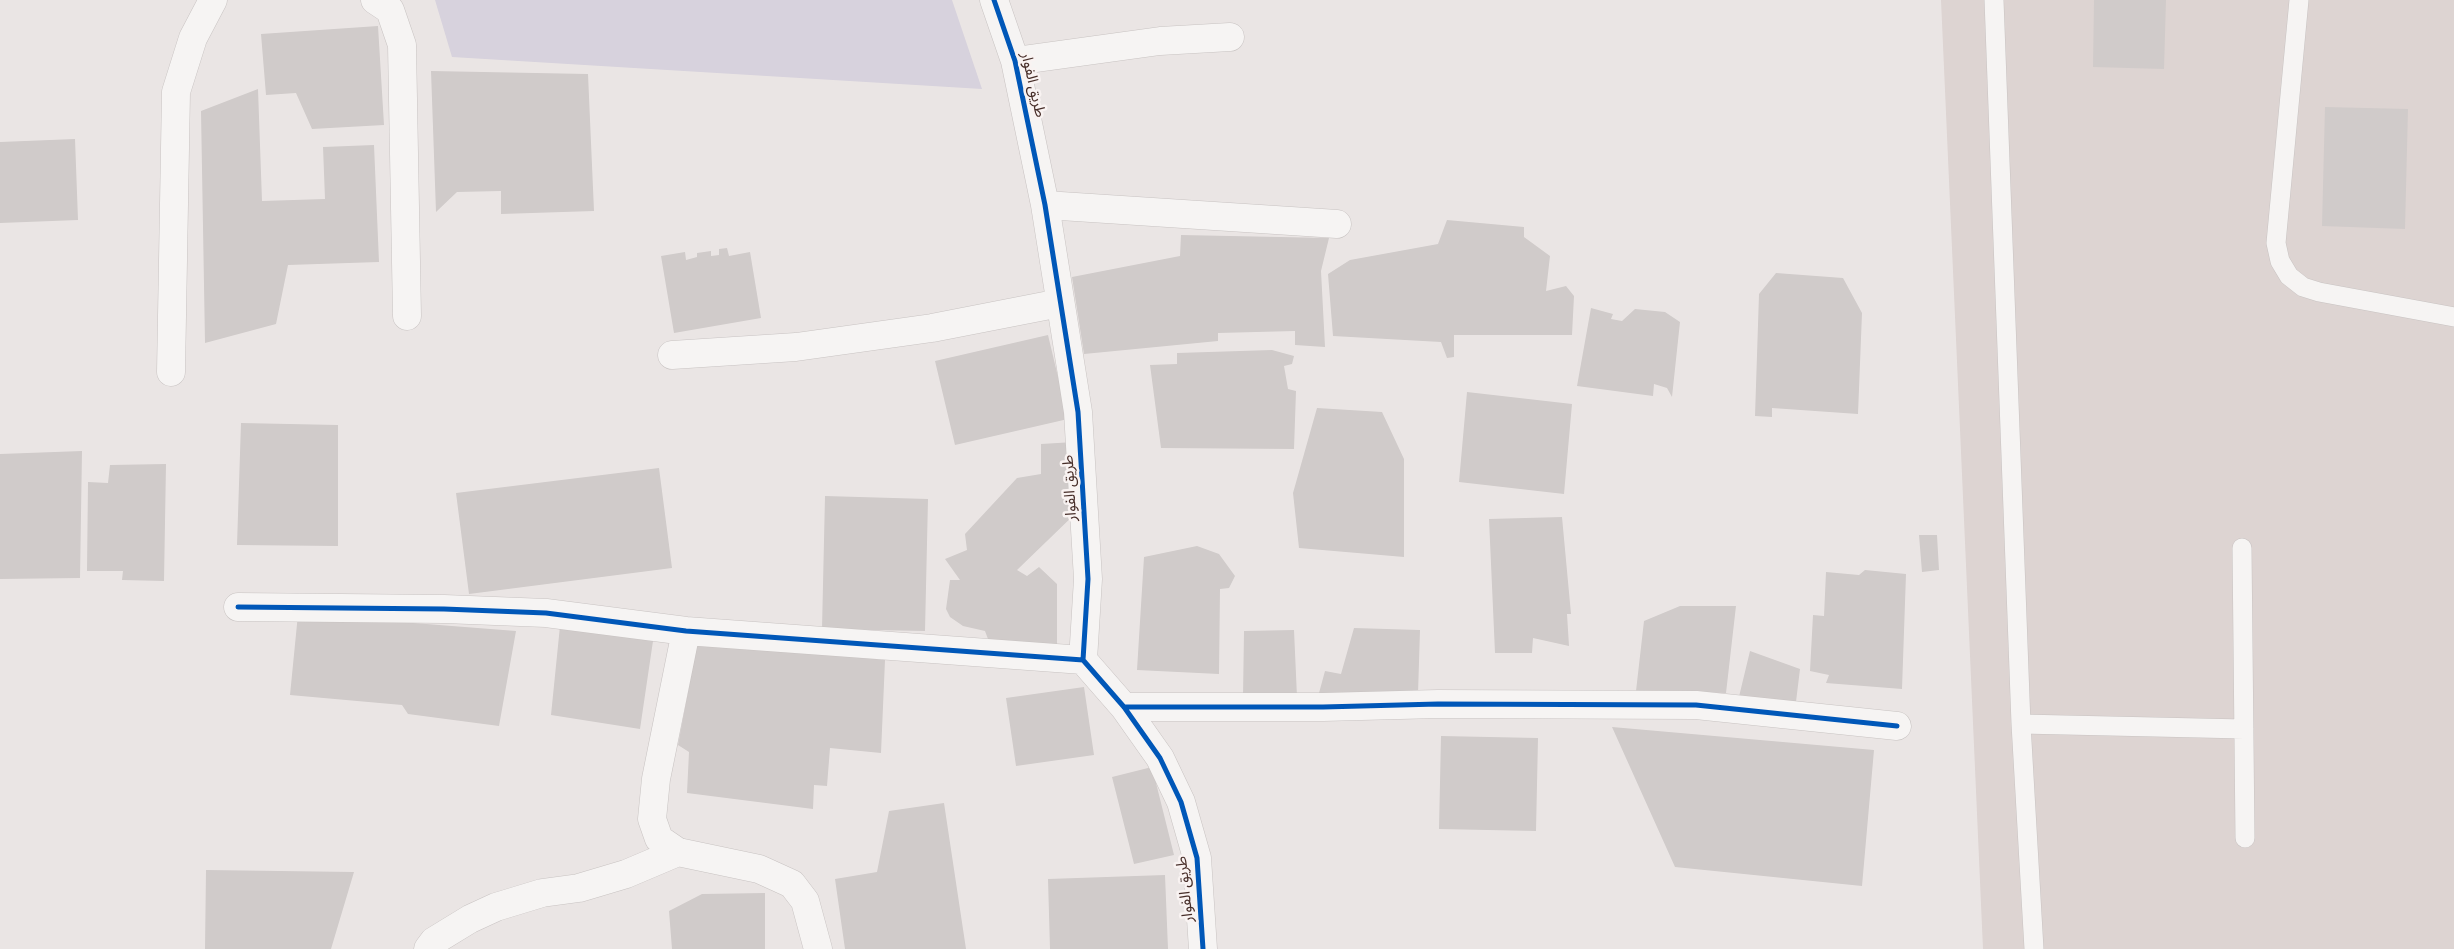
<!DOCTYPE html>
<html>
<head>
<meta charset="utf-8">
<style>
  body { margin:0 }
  canvas { display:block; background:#eae5e4 }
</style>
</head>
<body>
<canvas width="2454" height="949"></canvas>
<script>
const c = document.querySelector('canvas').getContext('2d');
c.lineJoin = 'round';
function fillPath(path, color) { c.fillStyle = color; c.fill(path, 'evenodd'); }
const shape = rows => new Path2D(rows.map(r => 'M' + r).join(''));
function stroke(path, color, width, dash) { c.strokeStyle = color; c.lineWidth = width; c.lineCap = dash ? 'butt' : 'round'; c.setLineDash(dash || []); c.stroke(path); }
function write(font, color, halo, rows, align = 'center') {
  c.font = font + ' "Source Sans 3","Noto Sans Arabic",sans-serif'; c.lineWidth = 5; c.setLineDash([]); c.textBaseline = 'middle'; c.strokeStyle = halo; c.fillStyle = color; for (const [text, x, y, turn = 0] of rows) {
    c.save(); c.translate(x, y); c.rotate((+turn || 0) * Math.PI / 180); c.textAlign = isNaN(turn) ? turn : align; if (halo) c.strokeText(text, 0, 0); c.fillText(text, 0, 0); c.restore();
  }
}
fillPath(shape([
  [1941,0,2454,0,2454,949,1983,949]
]), '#ddd4d2');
fillPath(shape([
  [435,0,952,0,982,89,452,57]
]), '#d7d2dd');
fillPath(shape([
  [2094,0,2166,0,2164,69,2093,67],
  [378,26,384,125,312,129,296,93,266,95,261,34],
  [431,71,588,74,594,211,501,214,501,191,457,192,436,212],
  [258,89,262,201,325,199,323,147,374,145,379,262,288,265,276,324,205,343,201,111],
  [2325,107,2408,109,2405,229,2322,226],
  [75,139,78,220,0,223,0,142],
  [1447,220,1524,227,1524,237,1550,256,1546,291,1566,286,1574,296,1572,335,1454,335,1454,357,1447,358,1441,342,1333,336,1328,274,1350,260,1438,244],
  [1181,235,1329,238,1321,271,1325,347,1295,345,1295,331,1218,333,1218,341,1084,354,1072,277,1180,256],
  [727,248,729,256,750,252,761,318,674,333,661,256,685,252,686,260,697,257,697,253,711,251,711,256,719,255,719,249],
  [1776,273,1843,278,1862,313,1858,414,1772,408,1772,417,1755,416,1759,294],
  [1591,308,1613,314,1611,319,1622,321,1635,309,1665,312,1680,322,1672,397,1667,388,1654,384,1653,396,1577,386],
  [1048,335,1068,419,955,445,935,361],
  [1272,350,1294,356,1292,364,1284,366,1288,389,1296,391,1294,449,1161,448,1150,365,1177,364,1177,353],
  [1467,392,1572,404,1564,494,1459,482],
  [1317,408,1382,412,1404,459,1404,557,1299,548,1293,493],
  [241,423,338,425,338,546,237,545],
  [1074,442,1077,512,1017,570,1027,576,1039,567,1057,584,1057,650,1001,650,988,639,985,631,963,626,950,617,946,609,950,580,960,580,945,559,967,550,965,534,1017,478,1041,474,1041,444],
  [82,451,80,578,0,579,0,454],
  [166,464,164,581,122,580,123,571,87,571,88,482,108,483,110,465],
  [659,468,672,568,469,594,456,493],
  [825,496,928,499,925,631,822,629],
  [1562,517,1571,614,1567,614,1569,646,1533,638,1532,653,1495,653,1489,519],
  [1919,535,1937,535,1939,570,1922,572],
  [1197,546,1219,554,1235,576,1229,588,1220,589,1219,674,1137,670,1144,557],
  [1865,570,1906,574,1902,689,1826,683,1829,675,1810,671,1813,615,1824,616,1826,572,1859,575],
  [1680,606,1736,606,1726,693,1636,691,1644,621],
  [298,614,516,631,499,726,408,714,402,705,290,695],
  [560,626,653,641,640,729,551,715],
  [1354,628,1420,630,1418,694,1319,693,1325,671,1341,674],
  [1294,630,1297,697,1243,697,1244,631],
  [698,639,885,660,881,753,830,748,827,786,814,785,813,809,687,793,689,752,678,745],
  [1750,651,1800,669,1795,710,1737,705],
  [1084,687,1094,755,1016,766,1006,698],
  [1612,727,1874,750,1862,886,1675,867],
  [1441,736,1538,738,1536,831,1439,829],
  [1152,767,1174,855,1134,864,1112,777],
  [944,803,966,949,845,949,835,879,877,872,889,811],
  [206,870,354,872,331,949,205,949],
  [1165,875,1168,949,1050,949,1048,879],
  [765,893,765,949,672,949,669,911,702,894]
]), '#d0cbca');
const lane = shape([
  [1994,0,2021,724,2034,949],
  [2299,0,2276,243,2280,261,2289,276,2303,287,2319,292,2454,317],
  [2242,548,2245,838],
  [2021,724,2244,729]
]);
const street = shape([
  [375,0,390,10,402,45,407,316],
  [994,0,1015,61,1045,205,1078,412,1088,579,1083,660,1124,707,1160,758,1181,802,1197,858,1203,949],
  [1015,61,1160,41,1230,37],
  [1045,205,1337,224],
  [672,355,796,347,932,328,1060,303],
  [171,372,176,92,193,38,213,0],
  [238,607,444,609,546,613,686,631,1083,660],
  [686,631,656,779,652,819,659,839,678,852,759,869,792,884,805,901,818,949],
  [1124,707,1323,707,1438,704,1696,705,1897,726],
  [428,949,434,941,470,919,496,907,542,893,579,888,626,874,678,852]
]);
stroke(lane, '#c8c3c2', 20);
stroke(street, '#c8c3c2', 29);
stroke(lane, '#f6f4f3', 19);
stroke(street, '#f6f4f3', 28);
stroke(shape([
  [994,0,1015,61,1045,205,1078,412,1088,579,1083,660,1124,707,1160,758,1181,802,1197,858,1203,949],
  [238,607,444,609,546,613,686,631,1083,660],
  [1124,707,1323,707,1438,704,1696,705,1897,726]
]), '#0057b8', 5);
write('15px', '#462d28', '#f9f3f2', [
  ["طريق الفوار",1032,85,77],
  ["طريق الفوار",1071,488,-93],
  ["طريق الفوار",1186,889,-96]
]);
</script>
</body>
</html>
